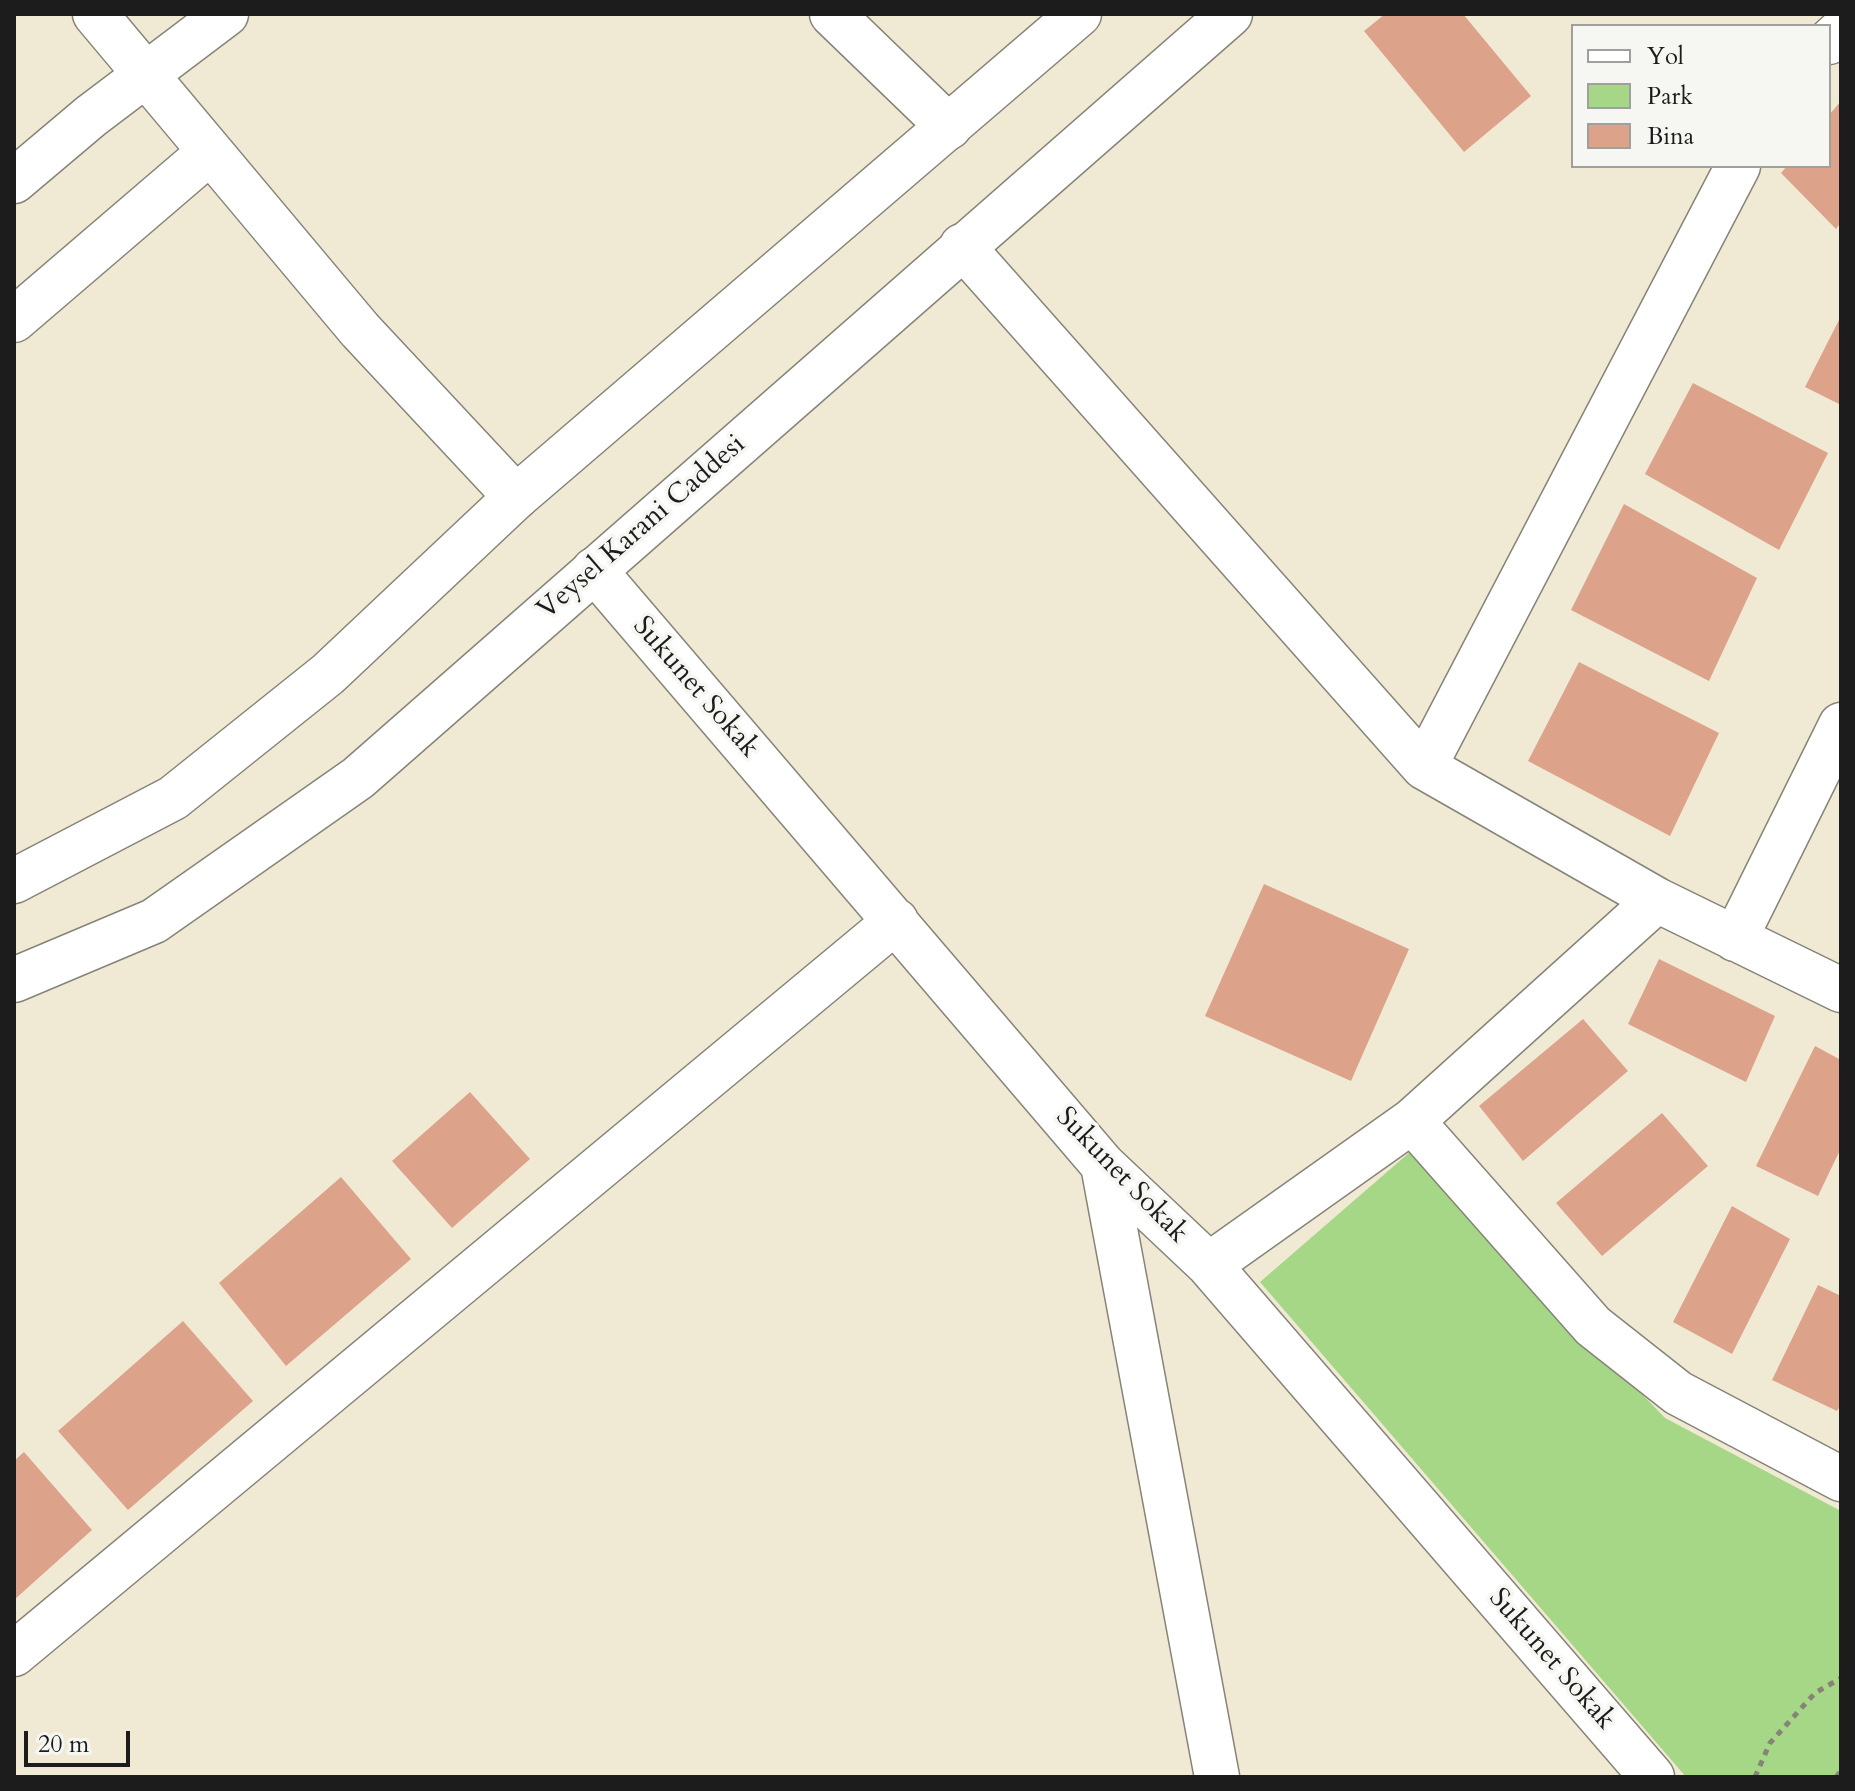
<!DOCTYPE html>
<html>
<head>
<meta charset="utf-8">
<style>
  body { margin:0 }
  #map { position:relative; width:1855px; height:1791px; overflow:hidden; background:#f0ead5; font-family:Cardo,serif }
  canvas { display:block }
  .frame { position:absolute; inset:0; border:16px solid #1c1c1c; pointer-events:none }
  .legend { position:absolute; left:1571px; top:24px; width:260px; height:144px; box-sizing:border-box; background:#f6f6f2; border:2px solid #9f9f9c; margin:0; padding:10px 14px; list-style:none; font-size:24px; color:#1c1c1c }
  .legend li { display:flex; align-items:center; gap:16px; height:40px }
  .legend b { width:40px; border:2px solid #9f9f9c }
  .scale { position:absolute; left:24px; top:1731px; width:106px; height:36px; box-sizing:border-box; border:4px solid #1c1c1c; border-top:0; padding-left:10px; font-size:24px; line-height:28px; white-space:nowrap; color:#1c1c1c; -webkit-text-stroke:6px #f6f6f2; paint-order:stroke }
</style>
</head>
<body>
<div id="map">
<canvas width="1855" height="1791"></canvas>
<div class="frame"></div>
<ul class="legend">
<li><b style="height:10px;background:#fff"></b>Yol</li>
<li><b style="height:22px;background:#a6d786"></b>Park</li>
<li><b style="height:22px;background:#dca38a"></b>Bina</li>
</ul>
<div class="scale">20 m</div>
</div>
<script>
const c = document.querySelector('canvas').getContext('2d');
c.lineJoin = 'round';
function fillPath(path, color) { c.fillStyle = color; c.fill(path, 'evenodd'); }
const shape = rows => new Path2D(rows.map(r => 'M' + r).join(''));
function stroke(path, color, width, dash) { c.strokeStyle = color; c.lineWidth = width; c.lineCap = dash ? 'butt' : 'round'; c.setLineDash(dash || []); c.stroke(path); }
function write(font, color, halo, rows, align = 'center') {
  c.font = font + ' Cardo,serif'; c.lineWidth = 7; c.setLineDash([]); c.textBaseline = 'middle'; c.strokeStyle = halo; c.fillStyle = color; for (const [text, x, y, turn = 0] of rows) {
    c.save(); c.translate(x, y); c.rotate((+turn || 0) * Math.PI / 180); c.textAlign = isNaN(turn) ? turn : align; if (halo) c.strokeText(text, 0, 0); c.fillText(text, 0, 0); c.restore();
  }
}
fillPath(shape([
  [1410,1152,1665,1418,1841,1511,1841,1777,1686,1777,1260,1282]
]), '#a6d786');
fillPath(shape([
  [1385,14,1463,14,1531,96,1464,152,1364,31],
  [1841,101,1841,222,1836,229,1781,173,1787,166,1829,166,1829,115],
  [1841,316,1841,405,1805,387],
  [1693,383,1828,453,1779,550,1645,474],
  [1624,504,1757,578,1709,681,1571,610],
  [1579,662,1719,733,1670,836,1528,761],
  [1264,884,1409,949,1351,1081,1205,1016],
  [1659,959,1775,1016,1746,1082,1628,1024],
  [1583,1019,1628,1071,1523,1161,1479,1106],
  [1815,1046,1841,1060,1841,1148,1818,1196,1756,1166],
  [470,1092,530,1159,452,1228,392,1161],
  [1662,1113,1708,1166,1602,1256,1556,1203],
  [341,1177,411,1259,286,1366,219,1283],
  [1732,1206,1790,1239,1732,1354,1673,1322],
  [1818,1285,1841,1296,1841,1404,1837,1411,1772,1380],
  [183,1321,253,1401,128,1510,58,1431],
  [24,1452,92,1530,14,1600,14,1461]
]), '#dca38a');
const minor = shape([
  [95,14,360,330,516,497],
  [832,14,949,127],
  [1829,42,1841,31],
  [14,181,91,116,226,14],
  [962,246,1424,767,1657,900,1841,990],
  [14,320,210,152],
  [594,570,1103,1165,1209,1265,1652,1777],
  [1424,767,1738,166],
  [1735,939,1841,725],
  [1412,1121,1593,1326,1678,1393,1841,1479],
  [1103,1165,1217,1777],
  [1209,1265,1412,1121,1657,900],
  [14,1654,896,921]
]);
const major = shape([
  [14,881,173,798,328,674,516,497,1079,14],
  [14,980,154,921,358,778,1230,14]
]);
stroke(minor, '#868378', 47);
stroke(major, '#868378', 47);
stroke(shape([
  [1755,1777,1770,1743,1815,1693,1841,1678],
  [1836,1777,1841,1771]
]), '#868378', 5, [6, 6]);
stroke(minor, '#fff', 44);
stroke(major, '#fff', 44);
write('28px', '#1c1c1c', '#f6f6f2', [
  ["Veysel Karani Caddesi",642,528,-41],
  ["Sukunet Sokak",695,688,49],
  ["Sukunet Sokak",1121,1176,46],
  ["Sukunet Sokak",1551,1660,49]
]);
</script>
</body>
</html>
